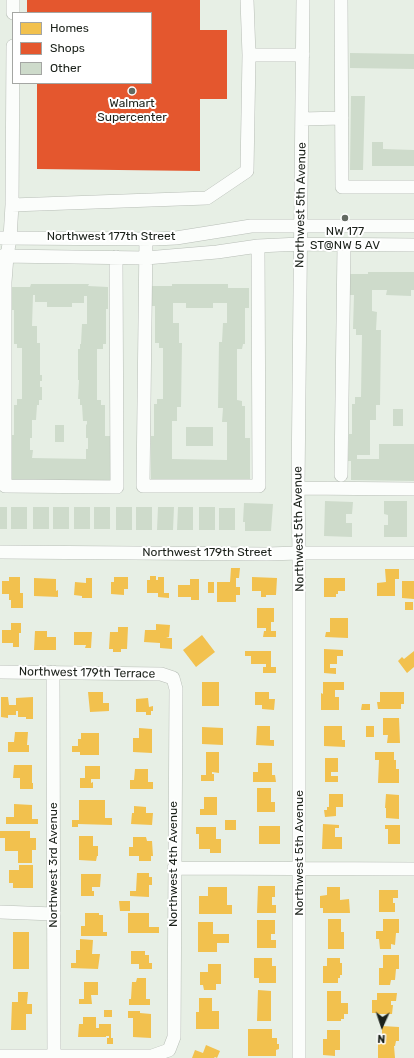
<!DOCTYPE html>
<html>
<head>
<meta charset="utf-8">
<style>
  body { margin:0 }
  #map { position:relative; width:414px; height:1058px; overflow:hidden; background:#e7efe5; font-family:Rubik,sans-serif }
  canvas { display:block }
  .legend { position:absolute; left:12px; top:12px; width:140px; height:72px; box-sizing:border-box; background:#fff; border:1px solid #a4a6a3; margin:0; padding:5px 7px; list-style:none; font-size:12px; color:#1b211a }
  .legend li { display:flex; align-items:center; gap:8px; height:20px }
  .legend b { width:20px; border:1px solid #a4a6a3 }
  .north { position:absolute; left:362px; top:1006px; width:40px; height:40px; -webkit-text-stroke:3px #fff; paint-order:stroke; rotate:183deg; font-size:11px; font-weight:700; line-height:16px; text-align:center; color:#1b211a }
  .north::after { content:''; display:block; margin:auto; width:14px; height:18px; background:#1b211a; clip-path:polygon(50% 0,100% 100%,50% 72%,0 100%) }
</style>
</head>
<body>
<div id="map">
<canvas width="414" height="1058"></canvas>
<ul class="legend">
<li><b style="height:11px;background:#f2c14e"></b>Homes</li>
<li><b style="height:11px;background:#e4572e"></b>Shops</li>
<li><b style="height:11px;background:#cedbcb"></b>Other</li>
</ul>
<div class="north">N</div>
</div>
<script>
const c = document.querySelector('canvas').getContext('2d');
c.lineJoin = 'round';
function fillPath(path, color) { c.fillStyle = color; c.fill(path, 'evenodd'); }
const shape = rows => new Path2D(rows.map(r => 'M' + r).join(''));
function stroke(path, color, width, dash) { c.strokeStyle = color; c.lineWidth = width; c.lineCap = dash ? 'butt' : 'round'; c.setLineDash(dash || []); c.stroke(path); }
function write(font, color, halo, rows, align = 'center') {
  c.font = font + ' Rubik,sans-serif'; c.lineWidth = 4; c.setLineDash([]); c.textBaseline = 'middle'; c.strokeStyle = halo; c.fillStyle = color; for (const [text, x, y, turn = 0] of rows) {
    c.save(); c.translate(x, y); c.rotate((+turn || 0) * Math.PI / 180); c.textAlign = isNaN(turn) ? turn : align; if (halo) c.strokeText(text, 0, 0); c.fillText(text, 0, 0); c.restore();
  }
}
fillPath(shape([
  [231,568,240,568,239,578,236,578,236,587,240,587,240,595,236,595,236,602,217,602,217,582,230,582],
  [385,569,399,569,399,579,395,579,395,596,377,596,377,583,386,582],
  [150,576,156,576,156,580,158,580,158,577,164,577,164,593,169,593,169,598,158,597,158,593,147,593,147,580,150,580],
  [9,577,20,577,20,593,23,593,23,608,11,608,11,600,9,600,9,594,2,594,2,581,9,581],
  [114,577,128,577,128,589,124,589,124,595,111,594,111,582,114,582],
  [252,577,277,578,276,595,266,595,266,597,261,597,261,591,252,591],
  [34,578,56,579,56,591,58,590,58,597,34,596],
  [86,578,92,578,92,598,82,598,82,596,74,595,75,582,86,583],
  [324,578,345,578,345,591,338,591,338,594,336,594,336,597,324,597],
  [190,579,199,579,199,600,191,600,191,597,178,597,178,585,190,585],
  [402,581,414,581,414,599,402,598],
  [208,582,214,582,214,593,208,593],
  [405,602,413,602,413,610,405,610],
  [257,608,274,608,274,622,271,622,271,631,276,631,276,637,263,637,264,631,266,631,266,628,257,628],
  [330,618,348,618,348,638,325,637,326,632,330,632],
  [11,623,21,623,21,633,19,633,19,647,13,647,13,643,2,643,2,630,11,630],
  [156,624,170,625,169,637,166,638,172,638,172,649,160,648,160,643,144,642,145,630,156,630],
  [118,627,128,627,127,649,121,649,121,652,113,652,113,649,109,649,110,632,118,632],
  [35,631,47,631,47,637,56,637,56,650,34,650],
  [74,632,92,632,91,648,85,648,86,645,74,645],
  [202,635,215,652,196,667,183,650],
  [324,649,343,650,343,656,337,656,337,664,330,664,330,668,336,668,336,674,324,673],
  [245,651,271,651,271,667,276,667,276,673,263,673,263,667,266,667,266,664,251,664,251,656,245,656],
  [414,651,414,667,407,673,398,661,402,657,404,659],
  [202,682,219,682,219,706,202,706],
  [323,682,344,682,344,690,335,690,335,697,339,697,339,710,321,710,321,693,323,694],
  [88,692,103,692,103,703,109,703,109,711,90,712],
  [255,692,269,692,269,699,275,699,274,710,262,709,262,705,255,705],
  [380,692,404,692,404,704,401,704,401,709,378,709,377,702,380,702],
  [1,697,8,697,9,705,16,705,16,698,33,697,33,719,26,719,26,717,18,717,18,711,16,711,16,715,8,715,8,718,1,717],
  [148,698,149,707,153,706,153,711,151,711,151,715,146,715,146,712,136,712,136,699],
  [362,704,370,704,370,710,361,710],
  [383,718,399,718,400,743,387,743,388,735,383,735],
  [257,726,270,726,270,740,274,740,274,746,256,745],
  [324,726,342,726,342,740,345,740,345,747,324,746],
  [366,726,374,726,374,737,366,737],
  [202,727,223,728,223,745,202,744],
  [139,728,152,729,152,753,133,752,133,738,139,738],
  [15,732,28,732,27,745,29,745,29,752,8,752,8,742,14,742],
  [81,733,99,733,99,755,80,755,80,752,72,752,72,746,78,746,78,739,81,739],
  [206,752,219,752,219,773,212,772,212,774,214,774,214,781,201,781,201,775,206,775],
  [375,752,394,752,394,760,396,760,396,769,399,769,399,783,378,783,379,760,375,760],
  [325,758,338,758,338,772,331,772,331,776,338,776,338,782,325,782],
  [258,763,272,763,272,775,275,775,276,782,253,782,253,772,258,772],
  [14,765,32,765,32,783,33,783,33,789,20,789,20,778,13,778],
  [85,766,100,766,100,779,91,779,91,783,93,782,93,788,80,788,80,778,85,778],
  [135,769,148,769,148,782,153,782,153,789,130,789,130,780,134,780],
  [257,788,271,788,271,802,275,802,275,812,257,812],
  [329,794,343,794,343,807,336,807,336,816,325,817,324,810,327,810,327,807,329,807],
  [386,794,399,795,399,819,386,818,386,808,385,808],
  [204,797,217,797,217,815,200,815,200,809,204,809],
  [79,800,105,800,105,818,112,818,112,825,78,824,78,827,72,827,72,820,79,820],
  [14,804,32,805,32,819,38,819,38,824,6,824,6,817,14,817],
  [134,806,146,807,146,813,153,813,152,825,131,824,132,813,134,813],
  [225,820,236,820,236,830,225,830],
  [323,824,339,825,339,828,335,828,335,837,342,837,342,849,322,849],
  [385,825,400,825,400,844,388,844,388,829,385,829],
  [259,826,280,826,280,844,259,844],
  [196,827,216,827,216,839,221,839,221,853,210,853,210,849,199,849,199,834,196,834],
  [0,831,30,831,30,838,36,838,36,850,32,850,32,863,18,863,18,851,5,851,5,838,0,838],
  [79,836,93,836,93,846,98,846,98,856,97,856,96,861,79,860],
  [133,837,146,837,147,841,152,841,153,856,151,856,151,861,139,861,139,856,129,856,129,847,133,847],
  [19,865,33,865,33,888,13,888,13,883,9,883,9,870,19,870],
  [137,873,149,873,149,877,152,877,152,885,149,885,149,897,130,896,130,891,136,891],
  [81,874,101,874,100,887,92,887,92,891,94,891,94,896,81,896],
  [258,886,275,886,275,897,272,897,272,905,276,905,276,913,257,913],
  [208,887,227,887,227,905,232,905,232,914,199,914,199,896,208,896],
  [327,887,340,887,340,900,349,899,350,913,323,913,323,908,320,908,320,896,327,895],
  [379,890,398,890,398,898,393,898,393,903,395,903,395,912,379,912],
  [119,901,130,901,130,911,120,911],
  [85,913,99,913,99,915,103,915,103,932,107,932,107,936,81,936,81,926,85,926],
  [128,913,149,913,149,927,159,927,159,933,128,933],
  [328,919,341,919,341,932,344,932,344,949,328,949],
  [383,919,399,919,399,933,396,933,395,945,391,944,391,949,380,949,379,939,376,939,376,931,383,931],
  [257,920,275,920,275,934,271,934,271,940,276,940,276,948,257,948],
  [198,922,213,922,213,934,229,934,229,943,217,943,217,952,198,952],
  [13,932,29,932,29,969,13,969],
  [80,939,93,940,92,954,100,954,98,969,71,968,71,963,76,963,76,950,80,950],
  [131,951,145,951,145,955,149,955,149,963,152,963,152,969,139,969,139,964,131,964],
  [383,955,399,955,399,969,396,969,395,980,391,980,390,985,379,985,379,968,383,968],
  [254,958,272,958,272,966,276,966,276,983,259,983,259,978,254,978],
  [327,958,340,958,340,963,342,963,342,975,340,975,340,978,338,978,338,983,323,983,323,966,327,966],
  [208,964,221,964,221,984,216,984,216,990,204,990,203,985,200,985,200,972,208,972],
  [137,978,146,978,146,999,150,999,150,1005,129,1005,129,999,131,999,132,982,136,982],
  [84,982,98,982,98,995,91,995,92,1004,79,1004,79,999,84,999],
  [258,990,271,991,271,1021,257,1021],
  [327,991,341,991,341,1003,348,1003,348,1014,344,1014,344,1019,341,1019,341,1021,327,1021],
  [18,992,28,992,27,1004,32,1004,32,1014,26,1014,26,1030,11,1030,12,1002,18,1002],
  [377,993,397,993,396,1001,391,1001,391,1005,393,1005,392,1014,377,1014,377,1013,372,1013,372,1000,377,1000],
  [199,998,212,998,212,1011,219,1011,219,1029,196,1029,196,1012,199,1012],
  [104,1010,112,1010,112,1017,104,1017],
  [128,1011,140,1011,140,1013,151,1014,151,1038,133,1037,133,1018,128,1018],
  [83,1017,96,1017,96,1028,99,1028,99,1024,111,1024,111,1038,113,1038,113,1044,107,1044,107,1038,109,1038,109,1036,106,1036,106,1037,78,1037,79,1024,83,1024],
  [382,1026,399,1027,399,1041,396,1041,395,1046,394,1046,395,1058,378,1058,378,1039,382,1039],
  [248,1029,272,1029,272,1038,277,1038,277,1044,279,1044,279,1049,276,1050,276,1056,248,1056],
  [327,1030,340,1030,340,1050,335,1050,335,1056,323,1055,323,1039,327,1039],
  [206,1045,220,1051,217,1058,215,1057,214,1058,192,1058,195,1050,203,1053]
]), '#f2c14e');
fillPath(shape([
  [27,0,200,0,200,30,227,30,227,99,200,99,200,171,37,169,37,83,151,83,151,13,27,13]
]), '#e4572e');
fillPath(shape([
  [350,53,414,54,414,69,350,68],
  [351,96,365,96,363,170,350,170],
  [372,142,383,142,383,149,414,150,414,166,372,166],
  [368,272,414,272,414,290,411,290,411,296,386,295,387,290,372,290,372,311,377,312,376,330,381,330,380,405,376,405,376,420,370,420,370,455,357,455,357,459,379,459,379,444,414,444,414,481,351,480,351,461,348,461,349,434,352,434,352,404,355,404,355,397,361,397,362,335,356,335,356,329,353,329,354,295,349,295,349,274,368,274],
  [31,284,89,284,88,286,108,287,108,309,106,309,106,344,103,344,103,349,97,349,97,400,101,400,101,405,105,405,105,436,110,436,110,483,9,482,10,435,14,435,14,405,17,405,17,399,22,399,22,348,17,348,17,344,14,344,14,310,10,310,10,287,30,287],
  [33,295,35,295,35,302,47,302,47,307,72,307,72,303,84,303,84,296,87,296,87,324,82,324,81,344,80,344,80,349,78,349,78,380,79,380,78,399,80,399,80,405,82,405,83,421,87,421,87,425,86,424,86,438,88,438,88,449,86,449,86,459,32,458,33,450,30,450,30,438,32,438,32,420,36,420,37,405,39,405,39,400,42,400,42,387,40,387,40,381,42,381,42,375,40,375,40,343,37,343,37,326,32,326],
  [172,284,228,284,228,288,249,288,249,308,245,308,245,344,243,344,242,349,237,349,237,400,242,401,242,406,245,406,245,438,250,438,250,483,151,482,151,436,154,436,154,404,157,404,157,399,163,399,163,348,159,348,159,343,155,343,155,306,149,306,149,286,172,286],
  [173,303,186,303,186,308,213,308,213,303,227,303,227,323,223,323,222,342,219,342,218,408,223,408,222,422,227,422,227,460,172,459,172,421,177,421,177,407,181,407,182,343,179,343,179,323,173,323],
  [393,409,403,409,403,426,393,426],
  [55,425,64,425,64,442,55,442],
  [186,427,213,427,213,446,186,446],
  [325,501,353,502,352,514,346,514,346,523,352,523,352,537,324,536],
  [384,501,407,501,407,537,384,537,384,525,388,525,388,515,384,514],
  [244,503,273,504,271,531,245,531,245,522,243,522],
  [0,507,7,507,7,529,0,529],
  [11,507,27,507,27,529,11,529],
  [33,507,49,507,49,529,33,529],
  [53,507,69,507,69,529,53,529],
  [74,507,90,507,90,529,74,529],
  [94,507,110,507,110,529,94,529],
  [116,507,132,507,132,530,116,530],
  [136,507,152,507,152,530,136,530],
  [158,507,174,507,173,530,157,530],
  [178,507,193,507,193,530,177,530],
  [199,507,215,507,215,530,199,530],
  [219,508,235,508,235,530,219,530]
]), '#cedbcb');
const minor = shape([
  [341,0,342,187,414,187],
  [13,13,13,0],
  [13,46,12,205,10,238,7,256,5,282,5,486,117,487,116,257],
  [249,55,303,55],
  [302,119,342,118],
  [12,205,207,198,247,171,249,55,247,0],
  [0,238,155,239,176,238,251,226,414,226],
  [146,238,143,486,259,486,258,246],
  [0,256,146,258,217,252,258,246,300,244,414,245],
  [341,475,344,245],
  [298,488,414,489],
  [0,552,267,554,299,553,414,553],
  [0,672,161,674,173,678,176,689,174,1037,169,1050,152,1056,0,1056],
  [53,672,54,1058],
  [174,868,414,869],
  [0,912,54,914],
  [299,1058,299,553,298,488,303,0]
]);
stroke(minor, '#b8beb7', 14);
stroke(minor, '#fbfdfb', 13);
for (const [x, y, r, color] of [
  [132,91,4,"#626961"],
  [345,218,4,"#626961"]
]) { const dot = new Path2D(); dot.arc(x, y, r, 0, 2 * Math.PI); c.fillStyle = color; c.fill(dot); stroke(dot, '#fff', 1.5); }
write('12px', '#1b211a', '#fff', [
  ["Walmart",132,104],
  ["Supercenter",132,118],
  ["NW 177",345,232],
  ["ST@NW 5 AV",345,246]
]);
write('12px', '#1b211a', '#fff', [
  ["Northwest 5th Avenue",301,205,-89],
  ["Northwest 177th Street",111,237],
  ["Northwest 5th Avenue",299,529,-91],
  ["Northwest 179th Street",207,553],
  ["Northwest 179th Terrace",87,673,1],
  ["Northwest 5th Avenue",300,853,-90],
  ["Northwest 4th Avenue",174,864,-90],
  ["Northwest 3rd Avenue",54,865,-90]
]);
</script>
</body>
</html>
